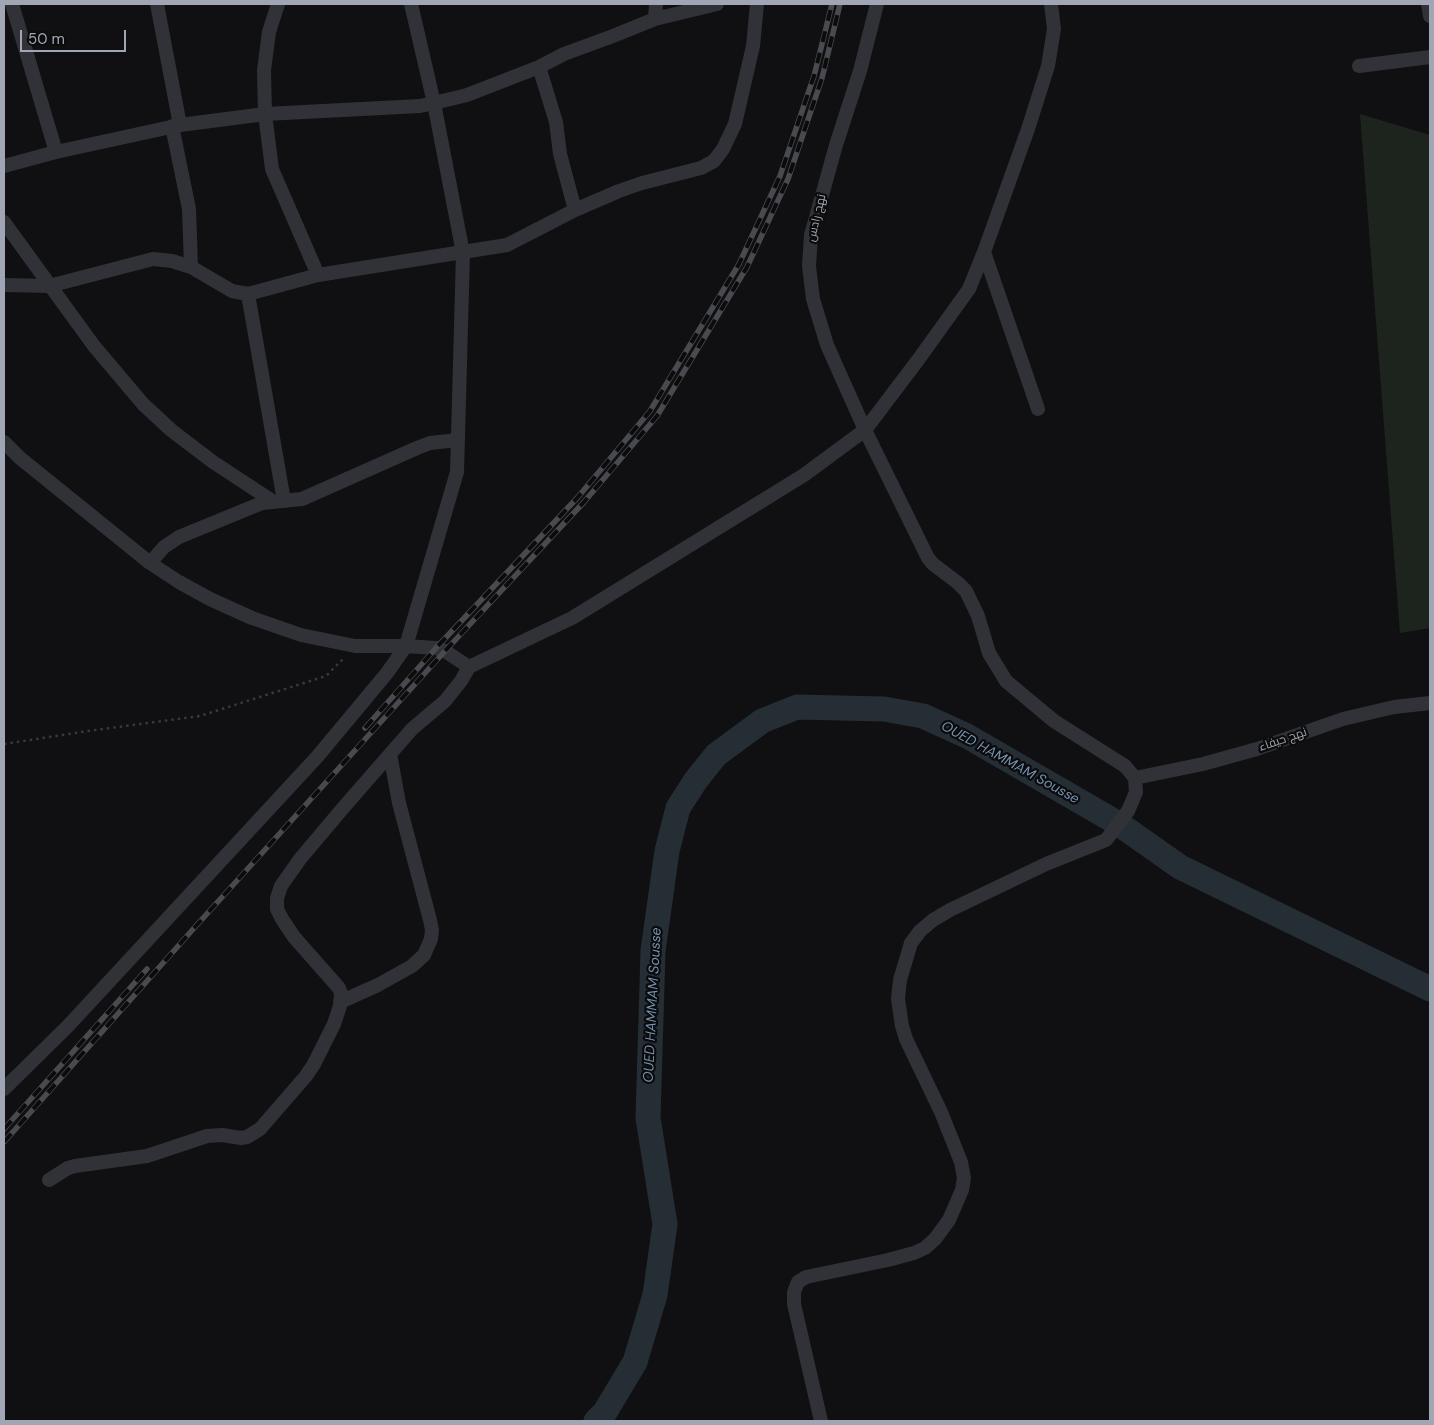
<!DOCTYPE html>
<html>
<head>
<meta charset="utf-8">
<style>
  body { margin:0 }
  #map { position:relative; width:1434px; height:1425px; overflow:hidden; background:#101012; font-family:"DM Sans",sans-serif }
  canvas { display:block }
  .frame { position:absolute; inset:0; border:5px solid #a0a6b3; pointer-events:none }
  .scale { position:absolute; left:20px; top:30px; width:106px; height:22px; box-sizing:border-box; border:2px solid #a0a6b3; border-top:0; padding-left:6px; font-size:15px; line-height:18px; white-space:nowrap; color:#a0a6b3; -webkit-text-stroke:4px #0b0b0c; paint-order:stroke }
</style>
</head>
<body>
<div id="map">
<canvas width="1434" height="1425"></canvas>
<div class="frame"></div>
<div class="scale">50 m</div>
</div>
<script>
const c = document.querySelector('canvas').getContext('2d');
c.lineJoin = 'round';
function fillPath(path, color) { c.fillStyle = color; c.fill(path, 'evenodd'); }
const shape = rows => new Path2D(rows.map(r => 'M' + r).join(''));
function stroke(path, color, width, dash) { c.strokeStyle = color; c.lineWidth = width; c.lineCap = dash ? 'butt' : 'round'; c.setLineDash(dash || []); c.stroke(path); }
function write(font, color, halo, rows, align = 'center') {
  c.font = font + ' "DM Sans",Cairo,sans-serif'; c.lineWidth = 4.5; c.setLineDash([]); c.textBaseline = 'middle'; c.strokeStyle = halo; c.fillStyle = color; for (const [text, x, y, turn = 0] of rows) {
    c.save(); c.translate(x, y); c.rotate((+turn || 0) * Math.PI / 180); c.textAlign = isNaN(turn) ? turn : align; if (halo) c.strokeText(text, 0, 0); c.fillText(text, 0, 0); c.restore();
  }
}
fillPath(shape([
  [1360,114,1430,135,1430,628,1400,633]
]), '#1c241d');
stroke(shape([
  [596,1421,605,1412,635,1362,655,1295,665,1224,648,1118,653,951,667,851,678,808,696,780,716,755,762,721,797,707,884,709,923,716,967,736,1119,824,1180,867,1430,989]
]), '#262e35', 25);
stroke(shape([
  [4,744,88,731,200,716,326,676,344,658]
]), '#37393e', 2.5, [2.5, 4]);
stroke(shape([
  [12,4,56,152],
  [157,4,180,125],
  [278,4,269,32,264,70,265,114,272,169,318,275],
  [1428,4,1430,16],
  [655,19,656,4],
  [1359,66,1430,57],
  [539,67,556,122,560,154,575,210],
  [172,126,189,209,191,267],
  [4,166,56,152,180,125,265,114,420,106,434,103,467,95,539,67,564,54,613,36,655,19,717,4],
  [4,222,94,346,143,404,171,430,213,462,274,502],
  [984,252,1038,409],
  [4,285,49,286,153,259,172,261,191,267,232,291,248,294,318,275,507,245,575,210,619,191,642,183,701,168,714,161,723,149,735,124,753,46,757,4],
  [248,294,284,501],
  [4,442,20,458,150,563,179,582,210,599,252,618,301,635,355,646,406,646,457,472,463,253,434,103,411,4],
  [150,563,164,547,179,537,262,503,302,499,417,448,430,443,458,440],
  [1135,778,1203,764,1257,749,1343,719,1394,707,1430,703],
  [340,1002,378,985,412,966,424,955,431,939,432,930,430,920,399,803,390,754],
  [4,1089,68,1026,317,757,387,673,406,646,436,648,445,651,469,667],
  [49,1180,68,1168,75,1166,147,1156,207,1136,222,1135,241,1138,247,1137,260,1129,306,1076,314,1064,334,1024,340,1006,341,994,339,988,294,937,282,919,277,909,277,898,281,886,300,859,343,808,412,729,445,701,461,681,469,667,572,618,804,475,865,430,918,360,969,289,984,252,1028,129,1048,66,1054,29,1051,4],
  [821,1421,794,1304,794,1292,798,1282,806,1277,888,1260,914,1253,925,1248,935,1239,949,1220,962,1190,964,1178,961,1162,941,1112,906,1039,902,1026,898,999,900,980,911,943,920,931,933,920,950,910,1046,864,1106,840,1128,811,1136,792,1135,778,1125,766,1054,721,1006,681,989,653,978,616,966,591,958,583,933,564,928,558,865,430,827,345,813,299,809,266,811,235,836,145,860,71,877,4]
]), '#313237', 14);
const rail = shape([
  [365,728,436,648,578,497,650,411,739,264,780,176,814,76,832,4],
  [4,1129,147,969],
  [4,1142,195,927,445,651,584,502,657,416,747,267,788,179,822,78,840,4]
]);
stroke(rail, '#484a50', 5.5);
stroke(rail, '#0b0b0c', 4, [11]);
write('12px', '#a0a6b3', '#0b0b0c', [
  ["نهج رادس",817,218,-77],
  ["نهج حيفاء",1283,740,-19]
]);
write('italic 14px', '#7593b1', '#0b0b0c', [
  ["OUED HAMMAM Sousse",1010,763,29],
  ["OUED HAMMAM Sousse",653,1005,-87]
]);
</script>
</body>
</html>
